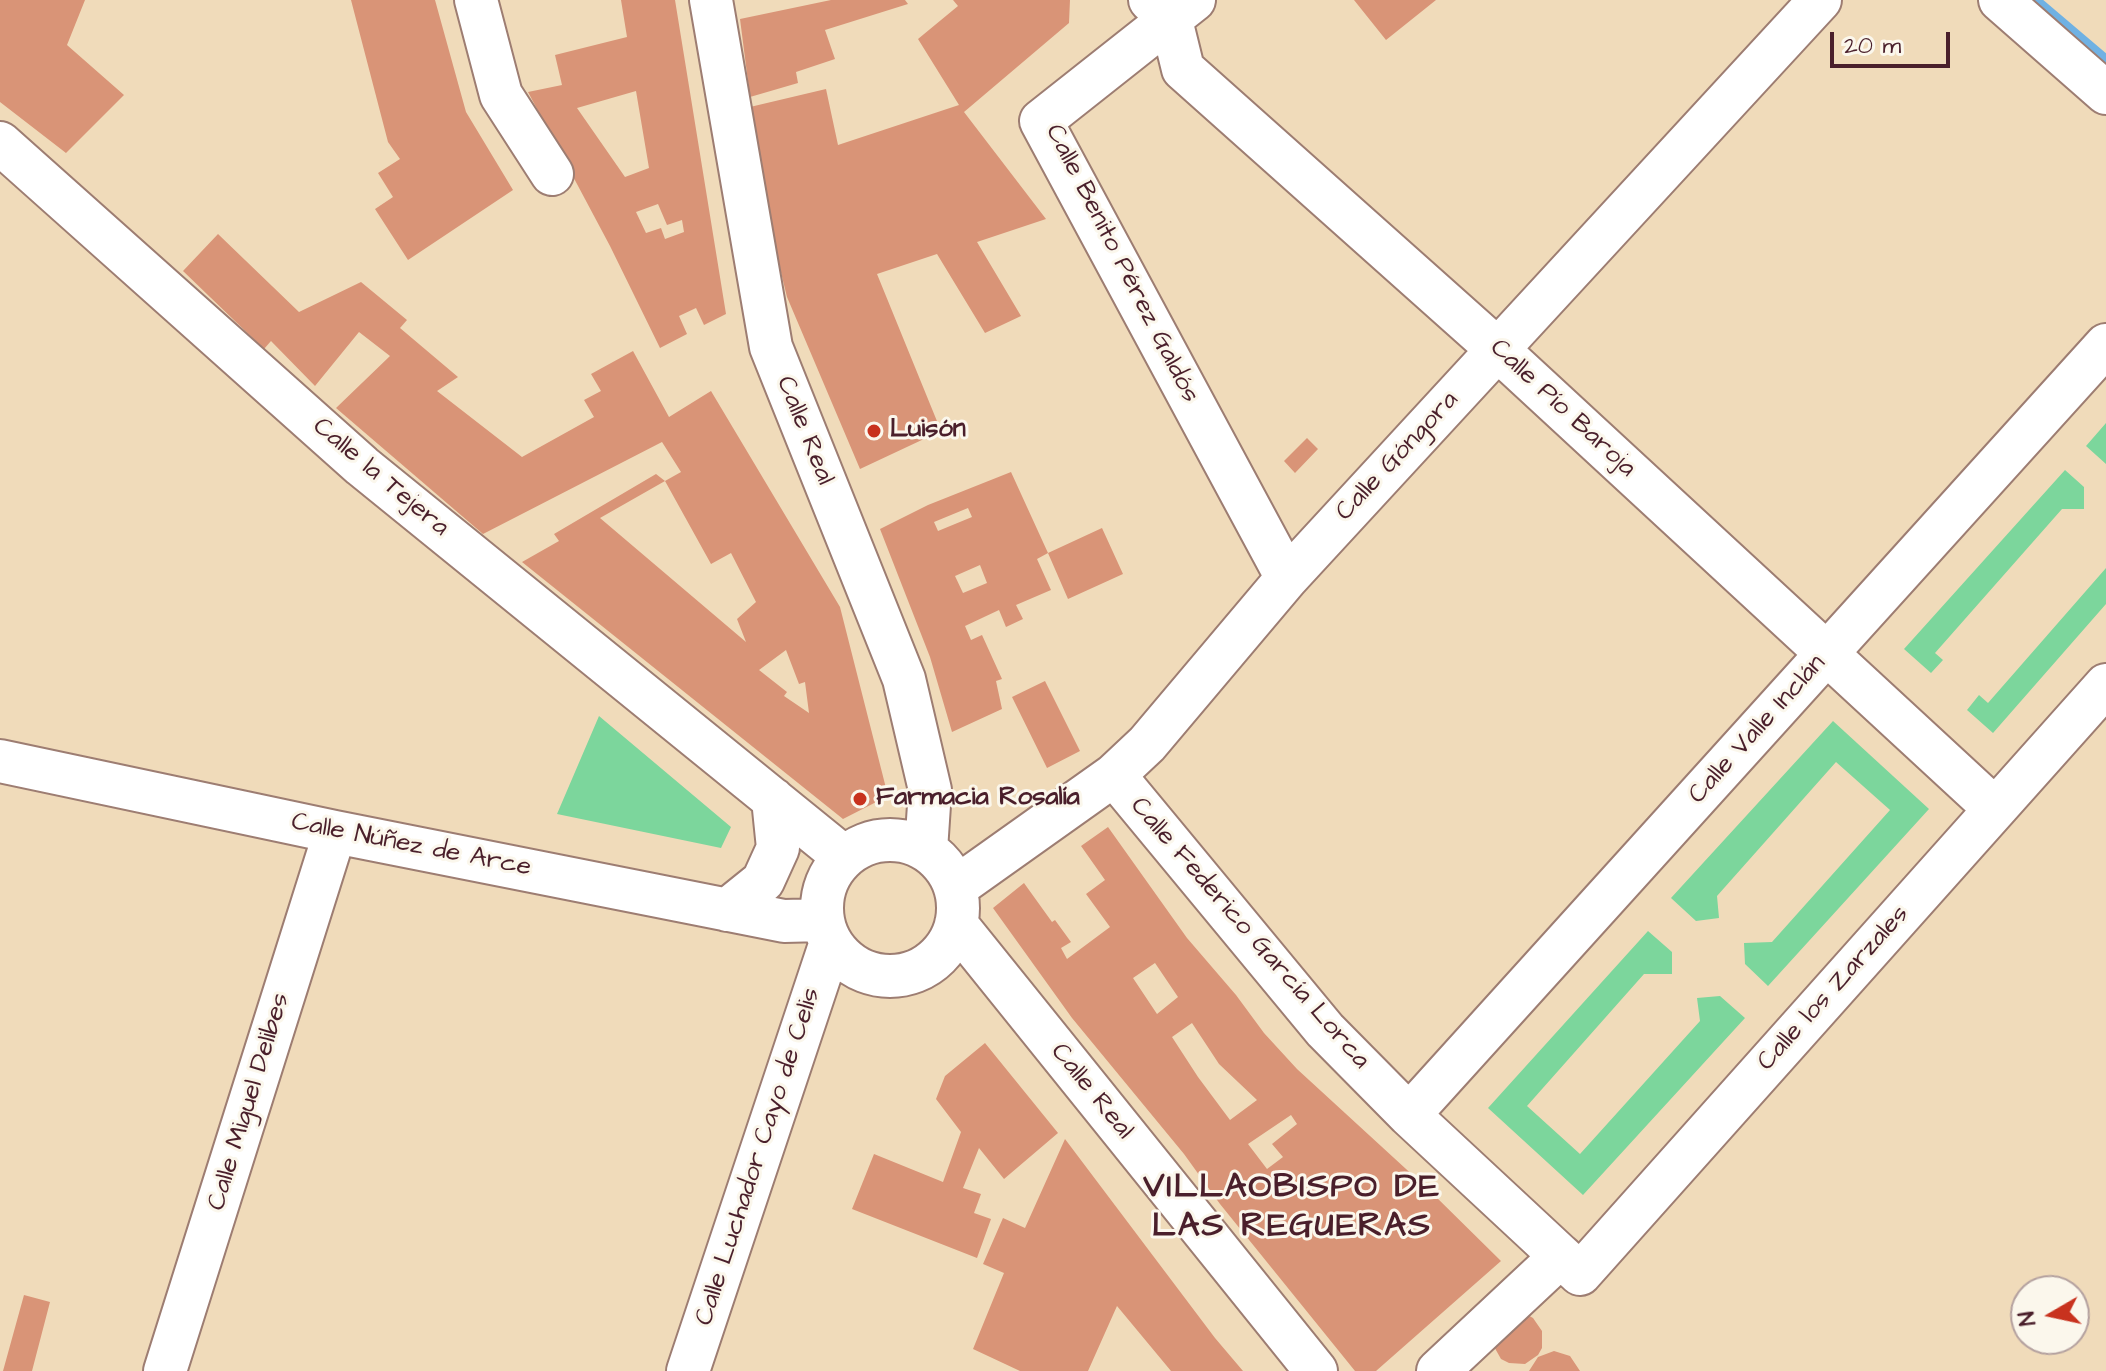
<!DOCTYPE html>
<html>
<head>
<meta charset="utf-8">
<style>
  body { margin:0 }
  #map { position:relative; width:2106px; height:1371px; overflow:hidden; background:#f0dbba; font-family:"Architects Daughter",sans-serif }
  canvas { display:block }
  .north { position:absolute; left:2010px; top:1275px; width:80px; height:80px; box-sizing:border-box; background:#fbf7ec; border:2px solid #b4a19f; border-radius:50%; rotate:261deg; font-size:22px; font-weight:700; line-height:32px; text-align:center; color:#4a1f2b }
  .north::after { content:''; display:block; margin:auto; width:28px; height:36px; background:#c8321e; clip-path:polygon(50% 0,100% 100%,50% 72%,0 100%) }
  .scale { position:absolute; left:1830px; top:32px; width:120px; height:36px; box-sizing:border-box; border:4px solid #4a1f2b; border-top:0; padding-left:10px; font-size:24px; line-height:28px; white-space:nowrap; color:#4a1f2b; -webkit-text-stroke:6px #fbf7ec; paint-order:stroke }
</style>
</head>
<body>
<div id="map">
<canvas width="2106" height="1371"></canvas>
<div class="north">N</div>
<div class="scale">20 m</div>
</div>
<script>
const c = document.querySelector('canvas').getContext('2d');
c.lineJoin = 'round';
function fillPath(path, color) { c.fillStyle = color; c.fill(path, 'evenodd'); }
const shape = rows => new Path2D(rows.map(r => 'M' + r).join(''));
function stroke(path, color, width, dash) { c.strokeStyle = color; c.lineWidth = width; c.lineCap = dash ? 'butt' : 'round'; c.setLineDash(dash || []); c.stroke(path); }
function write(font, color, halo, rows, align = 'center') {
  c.font = font + ' "Architects Daughter",sans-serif'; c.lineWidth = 6; c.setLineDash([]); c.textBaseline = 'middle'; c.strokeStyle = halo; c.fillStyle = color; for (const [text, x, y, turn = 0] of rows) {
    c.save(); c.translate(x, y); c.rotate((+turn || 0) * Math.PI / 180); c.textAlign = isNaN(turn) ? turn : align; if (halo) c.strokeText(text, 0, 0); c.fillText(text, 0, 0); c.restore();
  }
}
fillPath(shape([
  [2106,423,2106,464,2086,446],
  [2065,470,2084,487,2084,509,2062,509,1935,653,1943,660,1931,673,1904,649],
  [2106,568,2106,604,1993,733,1967,710,1979,695,1988,703],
  [599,716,731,827,721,848,557,814],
  [1833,721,1929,809,1768,986,1745,964,1744,943,1772,942,1890,810,1836,762,1717,896,1719,918,1696,921,1671,898],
  [1648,931,1672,952,1672,974,1644,974,1527,1106,1580,1154,1700,1021,1697,998,1720,996,1745,1018,1583,1195,1488,1108]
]), '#7cd69c');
stroke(shape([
  [2034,0,2106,61]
]), '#6fb1e3', 12);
fillPath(shape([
  [0,0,85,0,67,45,124,95,66,153,0,102],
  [351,0,435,0,466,112,513,190,408,260,375,209,393,197,378,173,400,159,388,142],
  [621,0,675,0,726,314,704,325,696,308,679,316,687,334,660,348,610,246,528,92,562,85,555,55,627,37],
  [636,91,649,168,625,177,577,108],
  [658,204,667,225,682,220,684,232,665,239,661,228,646,233,636,212],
  [831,0,905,0,908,4,825,30,835,59,796,72,798,83,750,97,740,19],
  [953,0,1070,0,1069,23,964,112,1046,219,977,242,1021,316,985,333,937,254,877,274,941,431,860,469,787,297,755,166,750,107,826,89,838,145,959,105,918,39,958,6],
  [1354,0,1436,0,1386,40],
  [218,234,299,312,361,282,407,320,400,328,458,377,437,391,522,457,594,417,584,400,601,391,591,374,633,351,669,417,711,391,840,607,888,796,843,819,522,562,559,541,554,534,656,474,665,481,600,518,746,642,737,619,756,602,731,553,711,564,665,481,681,472,662,442,483,534,336,408,390,356,359,332,315,386,271,341,264,349,183,271],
  [786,650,799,684,805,682,809,713,784,696,787,692,759,670],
  [1307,438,1318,449,1295,473,1284,461],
  [1011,472,1048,553,1037,559,1051,590,1016,605,1023,619,1006,627,999,610,965,626,971,640,982,635,1002,679,996,681,1002,709,952,732,930,657,880,529,928,505],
  [968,508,972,517,938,531,934,522],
  [980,565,987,583,963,593,955,576],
  [1102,528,1123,574,1068,599,1048,553],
  [1045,681,1080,751,1047,768,1012,697],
  [1108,827,1187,938,1236,995,1264,1033,1297,1069,1430,1191,1501,1261,1376,1371,1355,1371,1220,1204,1184,1154,1072,1018,993,908,1024,883,1052,922,1055,920,1071,942,1061,948,1067,959,1110,927,1086,894,1105,880,1081,846],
  [1155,963,1178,997,1157,1014,1133,978],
  [1192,1023,1219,1064,1257,1100,1230,1120,1198,1077,1172,1037],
  [1291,1115,1297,1124,1272,1144,1283,1157,1267,1169,1248,1144],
  [985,1043,1058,1133,1004,1179,979,1148,963,1188,981,1194,974,1213,991,1219,977,1258,852,1209,874,1154,943,1182,961,1132,936,1099,945,1076],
  [1065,1139,1215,1338,1243,1371,1171,1371,1117,1306,1088,1371,1020,1371,973,1349,1004,1273,983,1264,1003,1218,1025,1228],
  [24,1295,50,1302,32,1371,3,1371],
  [1526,1314,1533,1318,1542,1331,1542,1348,1538,1355,1525,1364,1509,1363,1501,1359,1492,1343],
  [1554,1351,1570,1356,1580,1371,1529,1371,1538,1357]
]), '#d99477');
const minor = shape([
  [476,0,501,95,552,174],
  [711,0,771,347,904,679,930,790,926,850],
  [1150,0,1171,20,1183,69,1497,349,1994,808],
  [1194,0,1041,121,1287,578],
  [2000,0,2106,93],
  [0,143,362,466,844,857],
  [0,761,335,832,784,921,823,920],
  [1114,775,1325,1030,1409,1115,1580,1274,2106,685],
  '822 908a68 68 0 1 1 136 0a68 68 0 1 1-136 0Z',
  [955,888,1114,775,1147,744,1287,578,1820,0],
  [727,910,763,881,778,848,773,799],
  [956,924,1316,1371],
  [1409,1115,2106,345],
  [165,1371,335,832],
  [688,1371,831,942],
  [1438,1371,1561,1256]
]);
stroke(minor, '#9d7d72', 46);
stroke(minor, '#fff', 42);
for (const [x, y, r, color] of [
  [874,431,8,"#c8321e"],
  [860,799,8,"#c8321e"]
]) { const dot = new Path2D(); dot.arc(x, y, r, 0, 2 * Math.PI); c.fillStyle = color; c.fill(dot); stroke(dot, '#fbf7ec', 3); }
write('26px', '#4a1f2b', '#fbf7ec', [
  ["Calle Benito Pérez Galdós",1121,264,63],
  ["Calle Pío Baroja",1562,409,43],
  ["Calle Real",804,431,68],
  ["Calle Góngora",1398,457,-47],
  ["Calle la Tejera",380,478,40],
  ["Calle Valle Inclán",1758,730,-48],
  ["Calle Núñez de Arce",411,846,11],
  ["Calle Federico García Lorca",1249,934,49],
  ["Calle los Zarzales",1834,989,-48],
  ["Calle Real",1091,1092,51],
  ["Calle Miguel Delibes",250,1102,-73],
  ["Calle Luchador Cayo de Celis",759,1157,-72]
]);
write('bold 26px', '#4a1f2b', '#fbf7ec', [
  ["Luisón",890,431],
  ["Farmacia Rosalía",876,799]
], 'left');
c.letterSpacing = '2px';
write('bold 34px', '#4a1f2b', '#fbf7ec', [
  ["VILLAOBISPO DE",1292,1189],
  ["LAS REGUERAS",1292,1228]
]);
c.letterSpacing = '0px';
</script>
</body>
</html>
